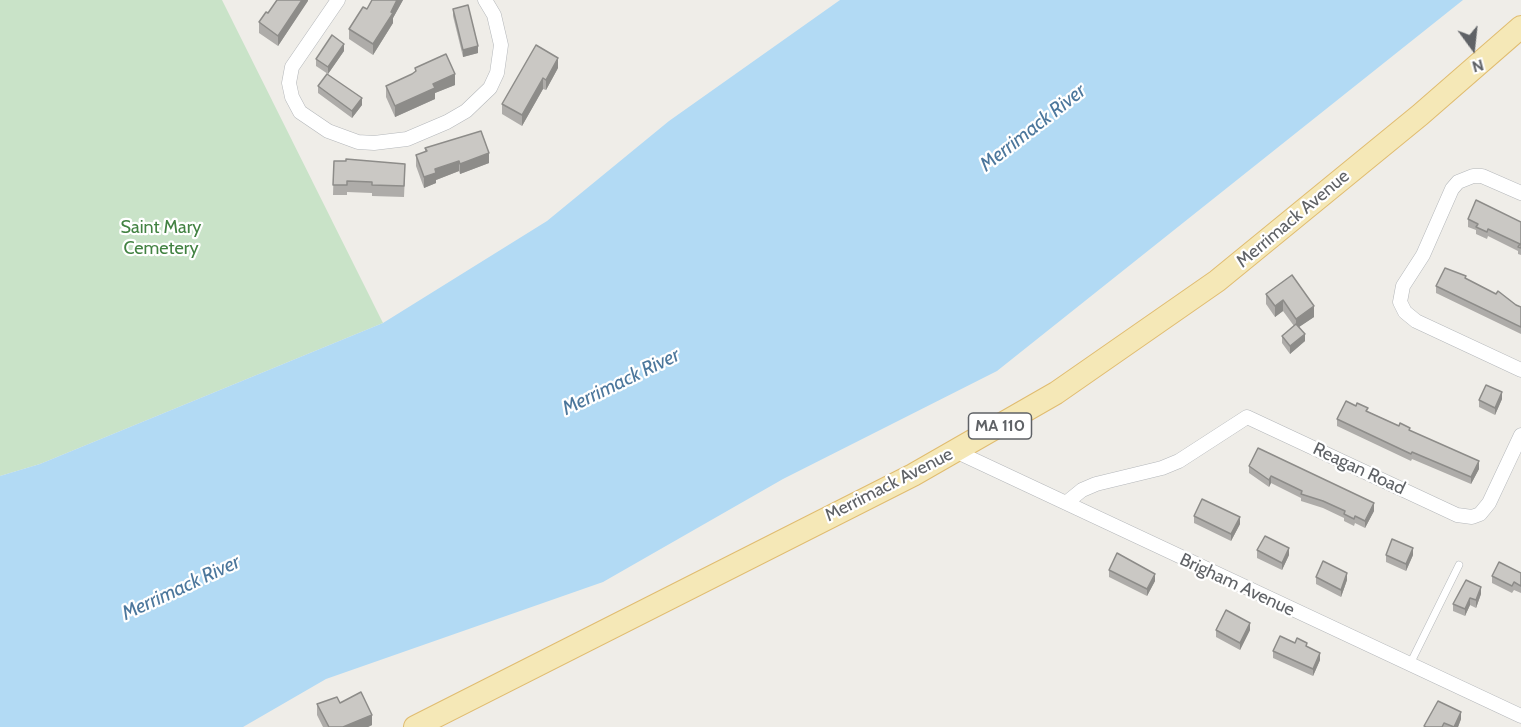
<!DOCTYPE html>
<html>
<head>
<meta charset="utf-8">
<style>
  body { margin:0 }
  #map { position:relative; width:1521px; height:727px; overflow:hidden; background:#efede8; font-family:Cabin,sans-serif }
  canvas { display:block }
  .north { position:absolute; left:1443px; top:18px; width:60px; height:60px; -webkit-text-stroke:4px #fff; paint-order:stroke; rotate:165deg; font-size:16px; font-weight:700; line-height:24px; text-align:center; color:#5f6266 }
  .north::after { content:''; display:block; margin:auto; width:21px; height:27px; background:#5f6266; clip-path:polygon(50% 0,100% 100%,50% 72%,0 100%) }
</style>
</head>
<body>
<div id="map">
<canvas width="1521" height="727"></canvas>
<div class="north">N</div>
</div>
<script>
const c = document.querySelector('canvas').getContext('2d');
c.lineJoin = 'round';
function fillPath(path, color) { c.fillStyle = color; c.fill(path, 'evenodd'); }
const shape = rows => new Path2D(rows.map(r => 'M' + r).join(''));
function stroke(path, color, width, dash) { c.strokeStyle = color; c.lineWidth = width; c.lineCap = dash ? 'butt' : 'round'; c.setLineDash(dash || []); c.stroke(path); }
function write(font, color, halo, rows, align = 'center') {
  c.font = font + ' Cabin,sans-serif'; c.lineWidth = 4.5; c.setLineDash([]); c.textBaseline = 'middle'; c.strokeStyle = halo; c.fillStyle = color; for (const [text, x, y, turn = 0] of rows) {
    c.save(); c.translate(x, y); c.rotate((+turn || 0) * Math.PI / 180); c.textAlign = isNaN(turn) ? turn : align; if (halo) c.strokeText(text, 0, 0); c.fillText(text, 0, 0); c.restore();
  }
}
fillPath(shape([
  [0,0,222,0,383,323,40,464,0,476]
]), '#c9e3c8');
fillPath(shape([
  [840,0,1463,0,997,371,783,479,603,582,326,679,243,727,0,727,0,476,40,464,383,323,547,221,669,121]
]), '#b2daf4');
const lane = shape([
  [1410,664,1459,565]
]);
const street = shape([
  [338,0,292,67,289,83,292,97,300,112,328,131,358,142,374,143,407,139,447,122,466,111,490,88,497,73,501,45,494,15,485,0],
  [1521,193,1482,176,1473,176,1458,182,1452,189,1423,255,1403,286,1400,302,1405,312,1416,321,1521,370],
  [955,451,1521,716],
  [1066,503,1082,490,1096,484,1162,468,1179,461,1247,417,1457,515,1472,517,1480,514,1489,503,1521,435]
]);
const primary = shape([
  [415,727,913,475,1056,393,1217,281,1420,115,1521,27]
]);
stroke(lane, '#b4b7ba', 8);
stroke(street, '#b4b7ba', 15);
stroke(primary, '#e0bc70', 24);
stroke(lane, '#fff', 7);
stroke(street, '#fff', 14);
stroke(primary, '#f5e8b7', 22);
fillPath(shape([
  [308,0,278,46,259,33,259,22,268,13],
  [372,0,403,0,393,18,393,23,373,55,349,39,349,29,367,9],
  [453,9,478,53,463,57,453,16],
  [344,51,328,74,316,66,316,59],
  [415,68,455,85,435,93,435,99,395,117,386,97,386,86,412,74,415,72],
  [558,68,546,90,543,89,522,126,502,114,502,104],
  [318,86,362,105,352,118,318,93],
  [425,148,489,163,460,174,459,171,436,180,436,183,424,188,416,166,416,155,425,152],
  [334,161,405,174,404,197,372,196,372,193,347,192,347,195,333,195],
  [1468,219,1521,222,1521,255,1518,254,1518,251,1488,236,1487,239,1476,234,1476,230,1468,227],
  [1292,275,1314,317,1299,327,1305,341,1290,354,1282,343,1282,336,1294,326,1283,311,1275,317,1266,304,1266,294],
  [1466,279,1521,307,1521,334,1436,293,1436,286],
  [1502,399,1495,415,1479,407,1479,400],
  [1356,406,1410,431,1479,469,1471,484,1412,459,1411,461,1337,426,1337,419],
  [1249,466,1374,511,1365,528,1355,523,1354,526,1344,521,1344,518,1323,508,1301,501,1301,498,1271,483,1269,487,1249,473],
  [1194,516,1240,524,1231,541,1194,523],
  [1257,550,1289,555,1282,570,1257,558],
  [1386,555,1413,555,1406,571,1386,562],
  [1109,570,1155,581,1147,596,1109,577],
  [1521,573,1521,593,1514,590,1512,593,1492,583,1492,576],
  [1316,577,1347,580,1341,597,1316,584],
  [1481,594,1476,608,1470,605,1465,616,1453,611,1453,604],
  [1216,630,1250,630,1240,650,1216,637],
  [1295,643,1307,647,1320,660,1313,676,1273,658,1273,651],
  [340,703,372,725,368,727,323,727,317,715,317,704],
  [1461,719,1458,727,1424,727,1424,726]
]), '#aeaca9');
fillPath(shape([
  [302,0,308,0,308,1,278,46,278,36],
  [397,0,403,0,393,18,393,23,373,55,373,44],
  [344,44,344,51,328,74,328,67],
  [478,46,478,53,463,57,463,50],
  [558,58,558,68,546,90,546,80],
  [455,74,455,85,435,93,435,99,395,117,395,106,433,84],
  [543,78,543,89,522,126,522,115],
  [362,98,362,105,352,118,352,111],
  [489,153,489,163,460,174,460,164],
  [459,161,459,171,436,180,436,183,424,188,424,177,435,169],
  [1283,300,1283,311,1275,317,1275,306],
  [1314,306,1314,317,1296,329,1296,319],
  [1305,334,1305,341,1290,354,1290,346],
  [1502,392,1502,399,1495,415,1495,408],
  [1479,461,1479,469,1471,484,1471,477],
  [1271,476,1271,483,1269,487,1269,480],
  [1374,503,1374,511,1365,528,1365,521],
  [1240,517,1240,524,1231,541,1231,534],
  [1289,548,1289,555,1282,570,1282,563],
  [1413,548,1413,555,1406,571,1406,564],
  [1347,573,1347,580,1341,597,1341,590],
  [1155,574,1155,581,1147,596,1147,589],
  [1481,587,1481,594,1476,608,1476,600],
  [1470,598,1470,605,1465,616,1465,609],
  [1250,623,1250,630,1240,650,1240,643],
  [1320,653,1320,660,1313,676,1313,669],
  [1461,712,1461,719,1458,727,1454,727],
  [372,715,372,725,368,727,343,727]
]), '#8d8c89');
const building = shape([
  [277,0,302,0,278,36,259,22,266,12,268,13,277,0],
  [372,0,397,0,391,12,393,13,373,44,349,29,363,7,367,9,372,0],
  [468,5,478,46,463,50,453,9,468,5],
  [332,35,344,44,328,67,316,59,332,35],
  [536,45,558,58,546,80,543,78,522,115,502,104,536,45],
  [446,54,455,74,433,84,435,88,395,106,386,86,412,74,416,71,415,68,446,54],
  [327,74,362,98,352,111,318,86,327,74],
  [481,131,489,153,460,164,459,161,435,169,436,173,424,177,416,155,427,151,425,148,481,131],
  [346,159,405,164,404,186,372,185,372,182,347,181,347,185,333,185,334,161,346,161,346,159],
  [1476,200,1521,222,1521,248,1518,247,1520,244,1488,229,1487,232,1476,227,1478,224,1468,219,1476,200],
  [1445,268,1466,276,1465,278,1496,294,1498,291,1516,305,1521,307,1521,327,1436,286,1445,268],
  [1292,275,1314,306,1296,319,1283,300,1275,306,1266,294,1292,275],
  [1296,324,1305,334,1290,346,1282,336,1296,324],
  [1486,385,1502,392,1495,408,1479,400,1486,385],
  [1346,401,1356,406,1357,403,1368,408,1366,411,1399,426,1400,423,1410,428,1409,430,1479,461,1471,477,1412,452,1411,454,1337,419,1346,401],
  [1258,448,1374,503,1365,521,1355,516,1354,519,1344,514,1345,511,1323,501,1301,494,1302,491,1271,476,1269,480,1249,466,1258,448],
  [1202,499,1240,517,1231,534,1194,516,1202,499],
  [1265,536,1289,548,1282,563,1257,550,1265,536],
  [1392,539,1413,548,1406,564,1386,555,1392,539],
  [1117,553,1155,574,1147,589,1109,570,1117,553],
  [1323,561,1347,573,1341,590,1316,577,1323,561],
  [1499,562,1521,573,1521,586,1514,582,1512,586,1492,576,1499,562],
  [1466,580,1481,587,1476,600,1470,598,1465,609,1453,604,1466,580],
  [1226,610,1250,623,1240,643,1216,630,1226,610],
  [1280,636,1295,643,1297,638,1307,643,1306,646,1320,653,1313,669,1273,651,1280,636],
  [361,692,372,715,343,727,329,727,317,704,337,697,340,703,361,692],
  [1438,701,1461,712,1454,727,1444,723,1442,727,1426,727,1424,726,1438,701]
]);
fillPath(building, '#cac8c4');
stroke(building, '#8d8c89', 1.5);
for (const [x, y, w] of [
  [1000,426,63]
]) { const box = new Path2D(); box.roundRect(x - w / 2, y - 13, w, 26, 4.5); c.fillStyle = '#fff'; c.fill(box); stroke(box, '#5f6266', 1.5); }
write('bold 16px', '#5f6266', null, [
  ["MA 110",1000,426]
]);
write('18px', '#5f6266', '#fff', [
  ["Merrimack Avenue",1293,219,-40],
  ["Reagan Road",1359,469,25],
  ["Merrimack Avenue",889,485,-27],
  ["Brigham Avenue",1237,585,25]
]);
write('18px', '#428242', '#fff', [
  ["Saint Mary",161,228],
  ["Cemetery",161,249]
]);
write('italic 20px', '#4c779c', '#fff', [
  ["Merrimack River",1033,128,-38],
  ["Merrimack River",621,382,-26],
  ["Merrimack River",181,588,-25]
]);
</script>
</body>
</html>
